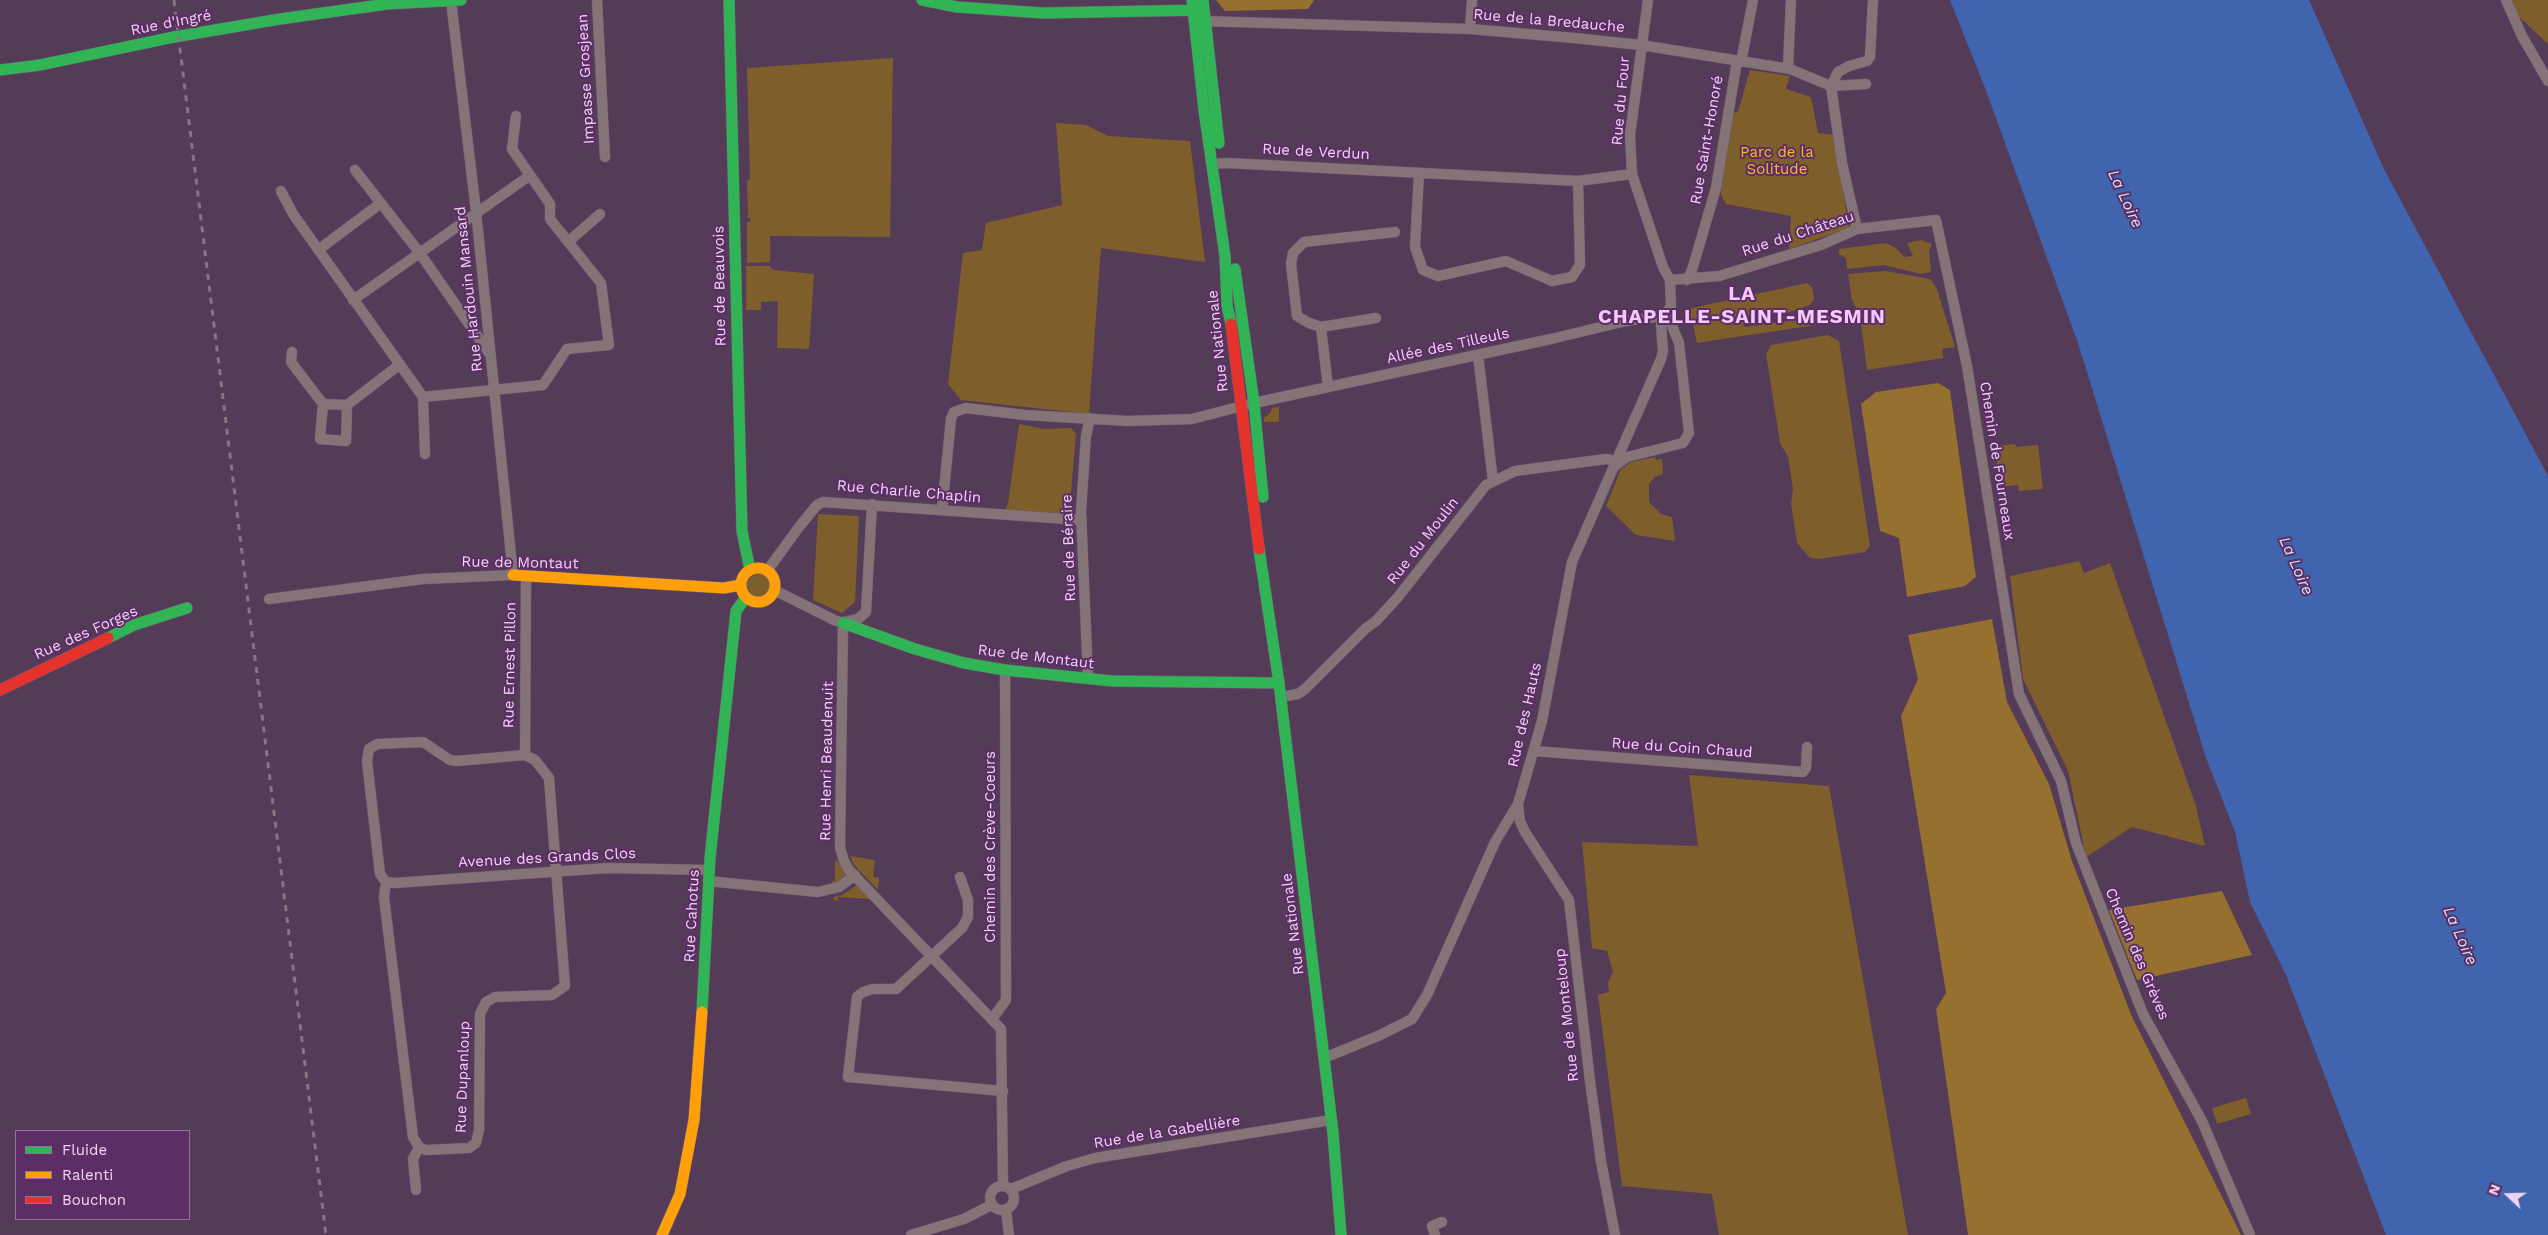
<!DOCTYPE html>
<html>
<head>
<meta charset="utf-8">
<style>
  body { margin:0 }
  #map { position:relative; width:2548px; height:1235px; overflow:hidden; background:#543b58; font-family:"Work Sans",sans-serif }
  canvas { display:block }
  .legend { position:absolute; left:15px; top:1130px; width:175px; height:90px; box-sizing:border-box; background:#5d2e65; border:1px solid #98709e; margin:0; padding:6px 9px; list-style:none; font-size:15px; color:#f0d4f4 }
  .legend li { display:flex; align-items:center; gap:10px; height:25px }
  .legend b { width:25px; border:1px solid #98709e }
  .north { position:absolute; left:2483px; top:1170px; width:50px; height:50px; -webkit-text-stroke:4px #5d2e65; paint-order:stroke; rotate:291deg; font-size:14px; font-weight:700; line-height:20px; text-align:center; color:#f0d4f4 }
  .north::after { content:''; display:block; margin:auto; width:18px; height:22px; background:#f0d4f4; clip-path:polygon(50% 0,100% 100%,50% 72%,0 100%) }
</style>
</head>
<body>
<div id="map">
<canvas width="2548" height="1235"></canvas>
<ul class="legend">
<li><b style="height:6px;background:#30b455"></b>Fluide</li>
<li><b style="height:6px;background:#ff9f0a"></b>Ralenti</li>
<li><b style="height:6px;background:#e5322d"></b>Bouchon</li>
</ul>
<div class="north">N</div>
</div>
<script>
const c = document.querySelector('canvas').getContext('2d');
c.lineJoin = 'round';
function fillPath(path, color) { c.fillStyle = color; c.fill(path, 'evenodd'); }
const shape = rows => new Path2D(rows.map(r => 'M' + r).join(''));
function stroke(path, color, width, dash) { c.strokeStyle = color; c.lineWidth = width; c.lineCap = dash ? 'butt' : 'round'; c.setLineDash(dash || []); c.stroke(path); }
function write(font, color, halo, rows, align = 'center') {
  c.font = font + ' "Work Sans",sans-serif'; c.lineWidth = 4; c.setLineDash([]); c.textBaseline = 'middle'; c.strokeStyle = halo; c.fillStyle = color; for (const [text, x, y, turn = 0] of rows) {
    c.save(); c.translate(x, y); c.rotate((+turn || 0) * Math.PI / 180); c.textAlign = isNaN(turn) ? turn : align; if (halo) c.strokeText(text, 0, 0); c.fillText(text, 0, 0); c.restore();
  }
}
fillPath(shape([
  [2512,0,2548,0,2548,44,2516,14],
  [893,58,890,237,770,236,770,262,747,263,747,222,751,221,750,218,748,218,747,180,750,179,747,68],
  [1750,70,1790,76,1786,89,1811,97,1818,133,1834,135,1849,228,1789,249,1791,216,1726,204,1721,195,1730,113,1738,112],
  [1056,123,1086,125,1108,136,1190,141,1205,262,1101,248,1089,414,961,400,948,384,963,253,982,250,986,223,1062,205],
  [1921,240,1932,244,1929,251,1931,272,1921,274,1884,265,1847,269,1846,258,1839,254,1839,249,1886,243,1896,248,1904,257,1913,256,1907,243],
  [746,266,770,266,773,270,814,274,809,349,777,348,778,301,761,302,761,310,746,310],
  [1886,271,1930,279,1937,289,1955,347,1942,349,1943,358,1867,370,1860,315,1852,300,1848,274],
  [1807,283,1812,287,1814,299,1810,305,1787,313,1743,318,1744,327,1842,314,1842,321,1697,343,1693,324,1685,325,1683,310],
  [1828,335,1839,341,1870,546,1865,552,1819,559,1810,558,1797,543,1791,504,1793,489,1788,457,1780,443,1766,354,1771,345],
  [1279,407,1279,422,1264,422,1264,418,1270,413,1272,408],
  [1019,424,1044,429,1071,428,1076,434,1069,516,1005,511,1008,503],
  [2015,444,2016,447,2038,445,2043,489,2019,491,2018,485,1999,487,1995,446],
  [1655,457,1656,460,1662,459,1663,474,1655,477,1649,484,1649,502,1661,514,1672,517,1675,541,1636,535,1606,506,1620,471,1624,467,1631,462],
  [818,514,859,516,855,602,842,613,813,600],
  [2079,561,2084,573,2110,563,2196,806,2205,846,2132,827,2086,857,2068,771,2023,679,2010,576],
  '747 585a12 12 0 1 1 24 0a12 12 0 1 1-24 0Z',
  [1689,775,1829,786,1908,1235,1719,1235,1712,1194,1622,1186,1598,995,1609,992,1608,982,1613,972,1607,951,1592,948,1582,842,1698,846],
  [850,856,875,860,873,877,879,878,878,890,854,865],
  [835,859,849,876,832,884,832,881,835,881],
  [857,885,870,899,838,897,838,901,833,900,834,897,842,895],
  [2246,1098,2251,1114,2217,1124,2212,1108]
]), '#7e5e2a');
fillPath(shape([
  [1216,0,1314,0,1308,9,1225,11],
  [1938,383,1950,390,1976,577,1965,586,1907,597,1899,538,1880,531,1861,404,1876,392],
  [1992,619,2007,702,2049,784,2072,861,2132,1017,2241,1235,1968,1235,1936,1009,1946,993,1901,716,1918,679,1908,635],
  [2222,891,2252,955,2137,980,2109,910]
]), '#95702e');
fillPath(shape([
  [1950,0,2309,0,2384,169,2548,476,2548,1235,2386,1235,2286,975,2250,902,2235,832,2206,758,2078,343,1985,88]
]), '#4064ae');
const street = shape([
  [597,0,605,157],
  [1648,0,1630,135,1632,174,1663,267,1670,280,1671,307,1663,316],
  [2506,0,2522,36,2548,81],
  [1201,21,1470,29,1574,38,1641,45,1790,69,1831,86,1866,84],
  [1470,29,1472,0],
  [1741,62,1753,0],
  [1788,68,1791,0],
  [1212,164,1227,163,1578,181,1632,174],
  [355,170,419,252,489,353],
  [1419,173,1415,247,1423,270,1438,276,1506,261,1552,281,1572,277,1580,265,1578,181],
  [281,191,293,214,423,397,543,385,567,349,609,345,601,283,550,219,550,204,512,149,516,116],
  [1857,229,1842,163,1831,86,1838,72,1849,66,1867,61,1870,57,1873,0],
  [568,242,600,214],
  [318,250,381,203],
  [1670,280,1719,276,1821,245,1857,229,1936,220,1967,366,2019,694,2061,781,2076,843,2143,1014,2202,1121,2250,1235],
  [1687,280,1692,270,1716,188,1737,61],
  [353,300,529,176],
  [1321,327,1309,323,1297,316,1291,264,1293,253,1304,242,1395,232],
  [292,352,291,362,323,404],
  [1478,355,1493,481],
  [1328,387,1321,327,1376,318],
  [423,397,425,454],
  [347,405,323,404,320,439,346,441,347,405,399,365],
  [1615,466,1627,457,1683,443,1689,433,1679,343,1670,321,1663,316],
  [942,510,951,419,954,412,966,408,1025,415,1128,421,1192,419,1254,403,1551,339,1626,321,1663,316],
  [767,571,799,527,817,505,823,502,1082,520],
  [774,590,834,620,843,623],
  [269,599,423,579,513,575,476,211,451,1],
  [844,622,858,619,866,612,872,504],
  [843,623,840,848,844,861,849,870,1001,1029,1003,1186],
  [1088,678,1081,511,1086,436,1090,418],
  [1281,697,1298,694,1305,689,1365,629,1376,621,1398,597,1486,485,1515,471,1606,459,1616,461],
  [1534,751,1803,772,1806,768,1807,747],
  [525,755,526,576],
  [1518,805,1520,821,1525,832,1569,900,1590,1081,1601,1161,1615,1235],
  [960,877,968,900,968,917,962,928,896,989,873,989,863,992,857,997,848,1077,1003,1091],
  [708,881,818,892,839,887,855,875],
  [386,882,384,897,413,1137,419,1147,426,1150,469,1148,476,1143,479,1130,480,1014,486,1002,495,997,552,995,565,986,549,778,535,760,525,755],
  [386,882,395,883,607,868,709,870],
  [386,882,380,874,367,761,369,749,377,744,423,742,450,760,457,761,525,755],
  [992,1019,1006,1000,1005,670],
  [1324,1058,1378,1036,1412,1019,1427,995,1495,842,1518,804,1542,721,1572,562,1661,359,1663,351,1661,326,1663,316],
  '990 1198a12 12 0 1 1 24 0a12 12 0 1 1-24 0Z',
  [1011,1189,1067,1166,1095,1158,1331,1120],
  [416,1190,413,1159,419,1147],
  [1006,1210,1009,1235],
  [911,1235,964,1219,991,1205],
  [1435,1235,1432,1226,1442,1222]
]);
const fast = shape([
  [729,0,742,531,750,570],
  [922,0,957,7,1043,13,1204,10],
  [1192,0,1204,110,1225,256,1227,305,1231,324],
  [1203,0,1219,143],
  [0,70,40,65,174,37,280,19,387,4,461,0],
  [1235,269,1254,403,1263,497],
  [1259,549,1279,683,1333,1133,1341,1235],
  [843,623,915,649,964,663,1005,670,1112,681,1279,683],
  [108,638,134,625,187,608],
  [702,1012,710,858,736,611,746,597]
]);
const slow = shape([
  '741 585a17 17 0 1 1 34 0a17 17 0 1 1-34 0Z',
  [513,575,724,588,741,585],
  [662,1235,680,1194,694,1120,702,1012]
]);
const jam = shape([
  [1231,324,1259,549],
  [0,690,108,638]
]);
stroke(street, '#6e5972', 11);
stroke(fast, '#6e5972', 12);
stroke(slow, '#6e5972', 12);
stroke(jam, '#6e5972', 12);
stroke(street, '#847377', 10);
stroke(fast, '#30b455', 11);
stroke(slow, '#ff9f0a', 11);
stroke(jam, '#e5322d', 11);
stroke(shape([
  [174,0,326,1235]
]), '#877581', 3, [6, 6]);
write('15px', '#f0d4f4', '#5d2e65', [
  ["Rue de la Bredauche",1549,21,5],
  ["Rue d'Ingré",171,23,-11],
  ["Impasse Grosjean",586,79,-93],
  ["Rue du Four",1621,101,-85],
  ["Rue Saint-Honoré",1707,140,-80],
  ["Rue de Verdun",1316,152,3],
  ["Rue du Château",1798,234,-18],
  ["Rue de Beauvois",720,286,-91],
  ["Rue Hardouin Mansard",469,289,-96],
  ["Rue Nationale",1218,341,-96],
  ["Allée des Tilleuls",1448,346,-12],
  ["Chemin de Fourneaux",1997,461,81],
  ["Rue Charlie Chaplin",909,492,5],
  ["Rue du Moulin",1423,541,-52],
  ["Rue de Béraire",1069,548,-92],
  ["Rue de Montaut",520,563,1],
  ["Rue des Forges",86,633,-24],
  ["Rue de Montaut",1036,657,7],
  ["Rue Ernest Pillon",510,665,-89],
  ["Rue des Hauts",1525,715,-77],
  ["Rue du Coin Chaud",1682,748,4],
  ["Rue Henri Beaudenuit",827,761,-89],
  ["Chemin des Crève-Coeurs",991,847,-90],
  ["Avenue des Grands Clos",547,858,-3],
  ["Rue Cahotus",692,916,-87],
  ["Rue Nationale",1293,924,-97],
  ["Chemin des Grèves",2137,954,67],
  ["Rue de Monteloup",1567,1015,-96],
  ["Rue Dupanloup",463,1077,-88],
  ["Rue de la Gabellière",1167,1132,-9]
]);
write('15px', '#fcbb27', '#5d2e65', [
  ["Parc de la",1777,153],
  ["Solitude",1777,170]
]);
write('italic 16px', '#d6e2f8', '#5d2e65', [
  ["La Loire",2125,199,65],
  ["La Loire",2296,566,66],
  ["La Loire",2460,936,66]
]);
c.letterSpacing = '1px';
write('bold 20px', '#f4c9fb', '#5d2e65', [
  ["LA",1742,294],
  ["CHAPELLE-SAINT-MESMIN",1742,317]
]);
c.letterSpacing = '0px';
</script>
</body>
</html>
